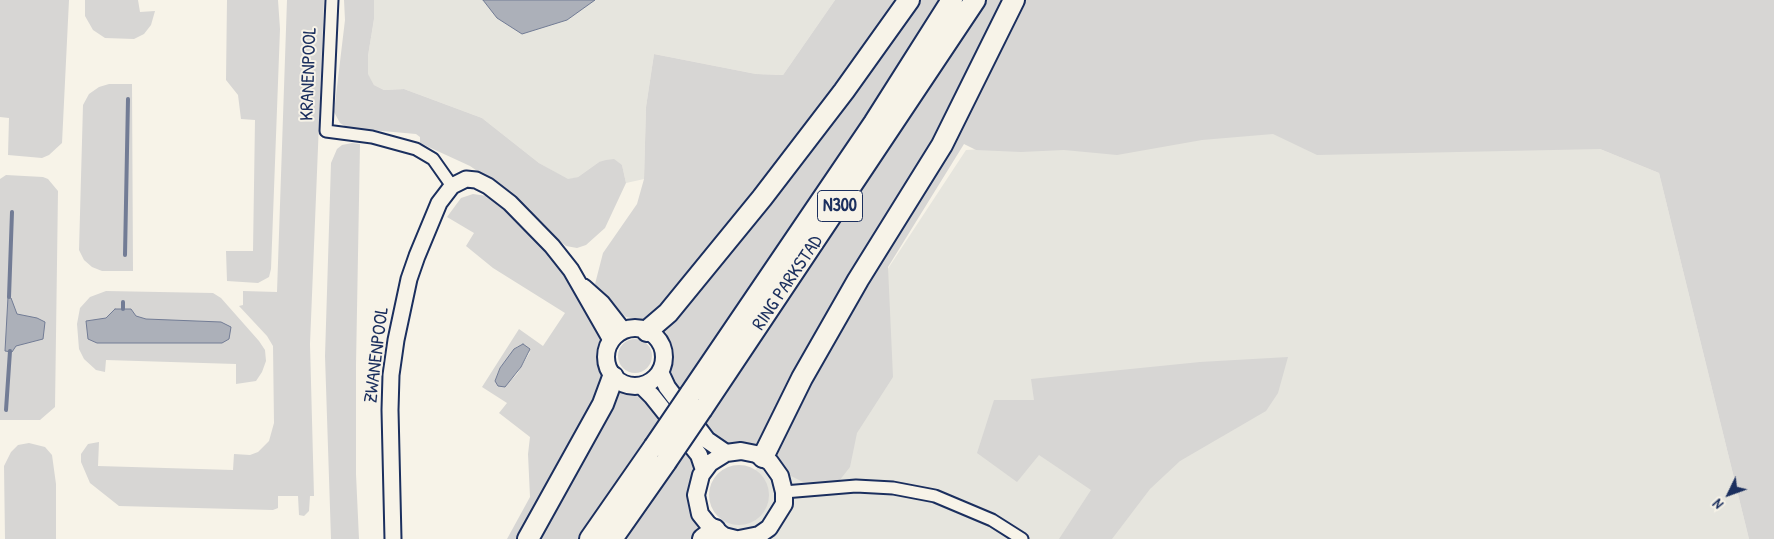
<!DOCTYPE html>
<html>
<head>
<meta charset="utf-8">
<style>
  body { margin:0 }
  #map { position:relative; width:1774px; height:539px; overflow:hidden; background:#f7f3e8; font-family:"Patrick Hand",sans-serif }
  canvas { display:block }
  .north { position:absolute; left:1704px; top:469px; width:50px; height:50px; -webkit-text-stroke:4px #f7f3e8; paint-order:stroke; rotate:228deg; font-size:14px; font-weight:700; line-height:20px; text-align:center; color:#1b2f5e }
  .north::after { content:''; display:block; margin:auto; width:18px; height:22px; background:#1b2f5e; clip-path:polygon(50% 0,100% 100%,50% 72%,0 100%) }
</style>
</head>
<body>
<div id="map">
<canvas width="1774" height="539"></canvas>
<div class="north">N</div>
</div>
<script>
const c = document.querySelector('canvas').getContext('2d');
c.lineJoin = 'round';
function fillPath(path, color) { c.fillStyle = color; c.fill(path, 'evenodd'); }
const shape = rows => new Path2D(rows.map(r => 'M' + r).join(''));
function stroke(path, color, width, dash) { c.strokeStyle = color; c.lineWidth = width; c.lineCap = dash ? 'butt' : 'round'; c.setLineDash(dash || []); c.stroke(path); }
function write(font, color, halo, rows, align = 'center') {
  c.font = font + ' "Patrick Hand",sans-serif'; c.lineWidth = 4; c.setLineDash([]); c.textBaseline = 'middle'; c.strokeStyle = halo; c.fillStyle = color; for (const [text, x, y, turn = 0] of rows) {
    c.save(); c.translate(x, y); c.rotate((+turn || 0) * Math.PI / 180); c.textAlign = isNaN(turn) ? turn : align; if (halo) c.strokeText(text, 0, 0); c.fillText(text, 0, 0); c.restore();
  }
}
fillPath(shape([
  [374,0,835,0,783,75,756,74,654,54,646,107,644,179,626,183,622,165,599,162,578,177,568,180,539,163,482,118,404,89,384,90,374,85,368,75,368,56,374,19],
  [1279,131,1600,149,1659,173,1749,539,710,539,966,150]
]), '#e6e5de');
fillPath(shape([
  [0,0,69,0,62,143,49,155,42,158,8,155,9,118,0,117],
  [85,0,138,0,140,12,155,11,151,25,144,34,134,39,105,38,93,30,85,16],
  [227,0,278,0,280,29,271,269,269,277,258,283,227,281,226,251,253,251,255,120,241,119,238,95,226,80],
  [287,0,324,0,310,344,314,496,310,496,309,511,304,516,299,515,298,496,278,496,278,508,273,510,119,506,90,483,81,462,81,454,88,444,99,442,98,466,233,470,234,454,250,455,258,452,269,441,274,423,273,346,267,336,239,306,243,305,243,291,277,292],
  [344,0,374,0,374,19,368,56,368,74,374,85,384,90,404,89,482,118,539,163,568,179,578,177,599,162,606,160,614,159,622,165,626,183,605,228,586,245,577,248,566,246,553,236,512,195,470,166,420,143,420,137,416,134,348,128,340,123,334,112,345,20],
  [835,0,942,0,794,230,687,378,716,410,983,0,1774,0,1774,539,1749,539,1659,173,1600,149,1317,155,1273,134,1202,140,1117,155,1064,150,1021,152,976,150,964,144,888,267,893,377,857,433,850,467,839,481,803,482,785,473,777,460,775,452,731,447,717,443,672,381,670,352,660,330,642,320,626,317,607,301,595,284,603,253,637,204,644,179,646,107,654,54,756,74,783,75],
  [109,84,132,84,133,271,102,271,92,267,84,260,79,250,83,105,89,94,99,87],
  [352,143,360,144,356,365,356,474,359,539,331,539,325,356,331,163,337,149,342,145],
  [6,175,43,177,48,179,58,191,55,407,40,420,0,420,0,179],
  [473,194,487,196,504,206,528,230,559,267,601,335,600,357,605,379,522,539,507,539,530,497,528,454,530,437,499,413,507,403,482,387,519,329,543,346,565,313,493,268,466,246,474,233,447,217,461,198],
  [518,346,530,352,517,374,506,385,495,381,500,368],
  [106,291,213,293,221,298,259,341,265,350,266,361,262,372,256,381,236,384,236,364,106,360,105,372,96,370,84,359,79,349,77,324,80,308,90,297],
  '618 356a17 17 0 1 1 34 0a17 17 0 1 1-34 0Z',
  [1288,357,1278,393,1266,411,1180,461,1150,489,1112,539,1059,539,1091,490,1039,455,1017,482,977,453,994,400,1034,400,1031,379,1200,362],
  [618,387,639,393,663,414,578,539,532,539],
  [29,443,45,447,52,455,56,484,56,539,5,539,4,466,11,452,18,445],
  [688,451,694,463,703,529,694,539,624,539],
  '709 495a30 30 0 1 1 60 0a30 30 0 1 1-60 0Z'
]), '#d7d6d4');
const water = shape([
  [483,0,595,0,567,20,522,34,497,18,483,0],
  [8,297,11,298,17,314,37,318,45,322,43,339,16,346,12,352,5,351,8,297],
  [115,309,131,309,136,316,146,319,221,322,231,327,229,339,222,343,97,343,88,339,86,321,106,318,115,309],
  [523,344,530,349,521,367,505,387,498,386,495,381,500,368,514,349,523,344]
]);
fillPath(water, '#acb0b9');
stroke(water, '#727c95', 1);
stroke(shape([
  [125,255,128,99],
  [9,297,12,212],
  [123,302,123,309],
  [6,410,10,351]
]), '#727c95', 4);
const minor = shape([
  [332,0,326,131,372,137,416,149,433,159,452,186],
  [784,492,856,486,893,488,935,496,992,520,1022,539]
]);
const tertiary = shape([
  [584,287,602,303,623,330],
  [393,539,390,410,391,375,396,340,409,279,417,256,439,203,452,186,466,179,476,180,488,186,510,203,552,246,571,270,611,340]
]);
const secondary = shape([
  '606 357a29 29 0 1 1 58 0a29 29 0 1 1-58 0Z',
  [660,372,667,387,707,440,726,453],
  [642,386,652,396,699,455,704,470],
  [736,539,724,536,708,524,700,514,696,495,701,475,710,463,726,453,741,451,756,454,770,462,780,476,784,492,784,504,769,528,759,535,739,539]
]);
const trunk = shape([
  [647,331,668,313,762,198,844,91,909,0],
  [690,394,874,123,952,0],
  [702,409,975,0],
  [763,457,802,378,858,280,942,145,1014,0],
  [528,539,603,404,613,377],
  [590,539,654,447],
  [612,539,666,462],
  [703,539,715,530]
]);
stroke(minor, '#1b2f5e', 15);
stroke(tertiary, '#1b2f5e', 19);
stroke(secondary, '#1b2f5e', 20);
stroke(trunk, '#1b2f5e', 24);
stroke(minor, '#f7f3e8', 11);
stroke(tertiary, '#f7f3e8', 15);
stroke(secondary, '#f7f3e8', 16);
stroke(trunk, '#f7f3e8', 20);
const trunkBridge = shape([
  [654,447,690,394],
  [666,462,702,409]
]);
stroke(trunkBridge, '#1b2f5e', 24, []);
stroke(trunkBridge, '#f7f3e8', 20);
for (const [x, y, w] of [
  [840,206,45]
]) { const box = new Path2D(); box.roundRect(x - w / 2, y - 15.5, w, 31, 4); c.fillStyle = '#f7f3e8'; c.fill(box); stroke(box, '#1b2f5e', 1); }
write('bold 18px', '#1b2f5e', null, [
  ["N300",840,206]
]);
write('19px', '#1b2f5e', '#f7f3e8', [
  ["KRANENPOOL",309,74,-88],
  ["RING PARKSTAD",788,283,-56],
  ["ZWANENPOOL",377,355,-83]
]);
</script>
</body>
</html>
